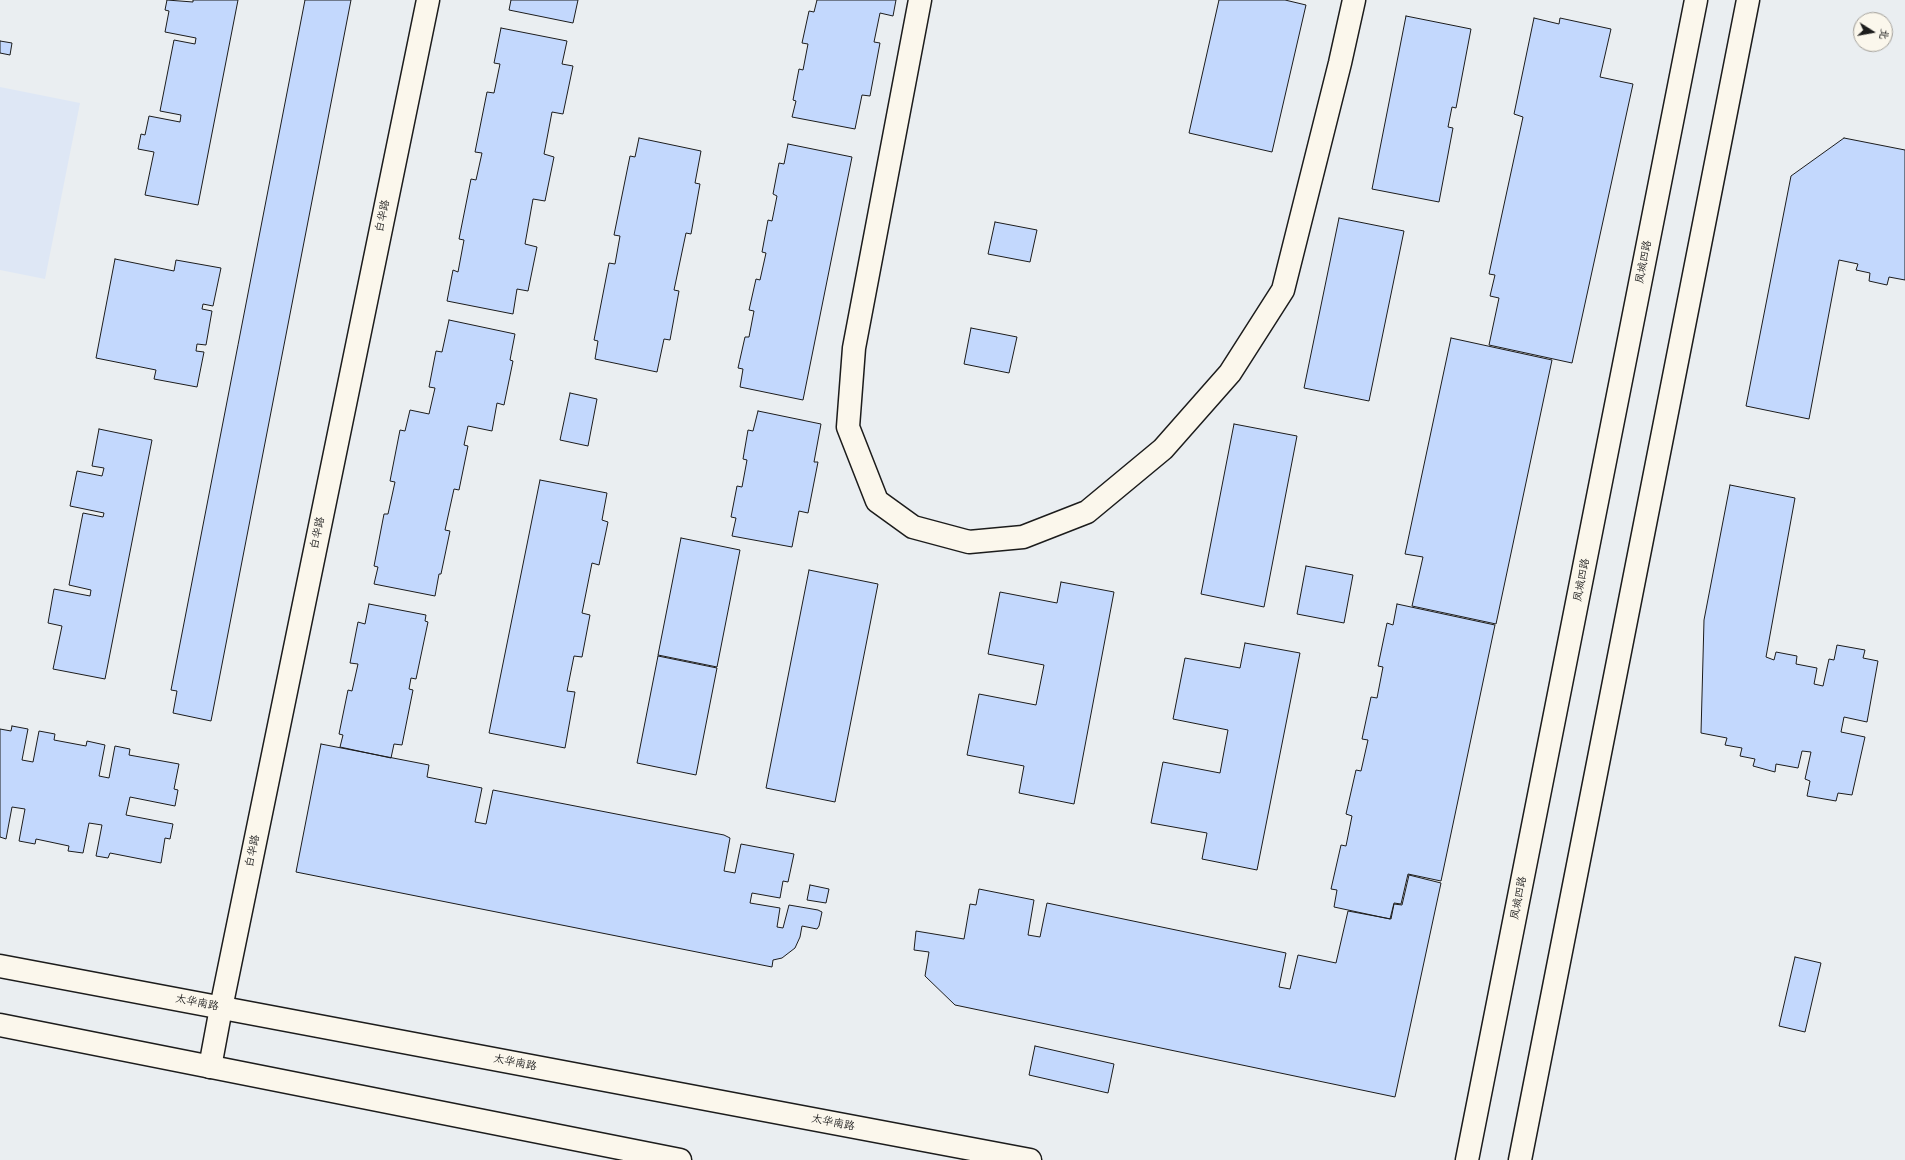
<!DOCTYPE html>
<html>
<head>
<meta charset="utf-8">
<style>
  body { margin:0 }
  #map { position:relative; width:1905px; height:1160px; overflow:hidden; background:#eaeef1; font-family:Pangolin,"LXGW WenKai TC",sans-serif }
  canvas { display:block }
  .north { position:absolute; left:1853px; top:12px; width:40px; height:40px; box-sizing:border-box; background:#fbf7ec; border:1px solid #a29f99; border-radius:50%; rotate:101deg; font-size:11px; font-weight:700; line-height:16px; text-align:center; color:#1c1c1c }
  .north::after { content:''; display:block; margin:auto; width:14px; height:18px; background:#1c1c1c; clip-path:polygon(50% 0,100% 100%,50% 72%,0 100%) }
</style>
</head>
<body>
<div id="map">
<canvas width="1905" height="1160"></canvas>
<div class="north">北</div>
</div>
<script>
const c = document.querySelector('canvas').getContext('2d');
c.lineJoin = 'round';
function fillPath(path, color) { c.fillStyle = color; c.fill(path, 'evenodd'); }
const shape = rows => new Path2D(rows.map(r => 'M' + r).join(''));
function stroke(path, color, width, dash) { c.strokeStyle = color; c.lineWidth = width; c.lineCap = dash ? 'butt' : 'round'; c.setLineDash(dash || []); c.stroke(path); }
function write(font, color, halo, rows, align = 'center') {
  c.font = font + ' Pangolin,"LXGW WenKai TC",sans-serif'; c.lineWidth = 3.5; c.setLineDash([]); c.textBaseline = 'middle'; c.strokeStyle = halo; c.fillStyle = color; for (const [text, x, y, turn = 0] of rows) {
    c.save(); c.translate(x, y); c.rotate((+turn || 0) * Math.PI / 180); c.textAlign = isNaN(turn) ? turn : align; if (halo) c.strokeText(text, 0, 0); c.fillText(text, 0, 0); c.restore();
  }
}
fillPath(shape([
  [0,87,80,103,45,279,0,270]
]), '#dee7f5');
const building = shape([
  [167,0,193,2,193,0,238,0,198,205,145,195,154,152,138,149,141,134,145,135,149,116,180,122,181,115,160,111,174,40,195,44,196,38,165,32,169,11,165,10,167,0],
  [305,0,351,0,211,721,173,713,177,691,171,690,305,0],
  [511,0,578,0,573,23,509,10,511,0],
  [817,0,896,0,893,16,880,13,874,42,880,43,870,96,862,95,855,129,792,117,796,101,793,100,799,69,803,70,808,44,802,43,809,11,814,12,817,0],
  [1219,0,1285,0,1306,5,1272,152,1189,133,1219,0],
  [1406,16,1471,29,1456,108,1452,107,1448,127,1453,128,1439,202,1372,189,1406,16],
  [1534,18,1559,24,1560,18,1611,29,1600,77,1633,84,1572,363,1489,345,1499,298,1490,296,1495,275,1489,274,1523,117,1514,114,1534,18],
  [501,28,567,41,562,64,573,66,563,114,552,112,544,154,554,157,545,201,533,199,525,244,537,247,528,291,517,289,513,314,447,301,453,270,458,272,464,240,459,239,471,179,476,180,482,153,475,152,487,92,494,93,500,64,494,63,501,28],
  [0,41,12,43,10,55,0,53,0,41],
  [639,138,701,151,695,183,700,184,691,234,686,233,674,290,679,291,670,340,664,339,657,372,595,359,598,341,594,340,609,263,615,264,620,236,614,235,630,156,635,157,639,138],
  [1844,138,1905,150,1905,280,1889,277,1887,285,1869,281,1870,273,1856,270,1858,264,1839,260,1809,419,1746,406,1791,176,1844,138],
  [788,144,852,157,803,400,740,387,743,369,738,368,745,337,749,337,754,311,749,310,756,279,760,280,766,253,762,252,768,220,772,221,777,196,773,194,779,163,784,164,788,144],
  [1339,218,1404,231,1369,401,1304,388,1339,218],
  [995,222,1037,230,1030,262,988,254,995,222],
  [115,259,174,271,176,260,221,268,213,306,203,304,202,309,212,311,206,345,197,344,196,351,204,352,197,387,154,379,156,370,96,358,115,259],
  [449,320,515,334,510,360,513,361,504,405,497,403,492,431,468,426,464,445,468,446,459,490,454,489,445,530,450,531,441,574,439,574,435,596,374,584,378,567,374,566,384,514,388,514,395,482,390,481,400,430,405,431,410,410,429,414,435,388,429,387,436,351,442,352,449,320],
  [971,328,1017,337,1009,373,964,364,971,328],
  [1451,338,1552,360,1496,624,1412,606,1423,557,1405,554,1451,338],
  [570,393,597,399,588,446,560,440,570,393],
  [758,411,821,424,814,462,818,462,808,513,799,511,792,547,732,536,736,518,731,517,737,486,742,487,747,460,743,459,748,430,753,431,758,411],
  [1234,424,1297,436,1264,607,1201,594,1234,424],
  [99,429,152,440,105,679,53,669,62,626,48,623,54,589,90,596,91,590,69,585,83,513,103,517,104,513,70,506,77,471,102,476,104,468,92,466,99,429],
  [540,480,607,493,602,520,608,522,599,565,592,563,582,613,590,615,582,657,574,656,567,691,575,692,565,748,489,733,540,480],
  [1730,485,1795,498,1766,657,1774,660,1776,652,1797,656,1796,664,1817,668,1814,684,1823,686,1829,659,1834,660,1837,645,1865,650,1863,658,1878,661,1867,722,1844,717,1841,732,1865,737,1852,795,1838,793,1836,801,1807,796,1810,781,1805,779,1811,752,1802,751,1798,768,1776,764,1775,772,1753,766,1755,759,1740,756,1742,748,1725,745,1727,738,1701,733,1704,620,1730,485],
  [681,538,740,550,717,667,658,655,681,538],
  [1306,566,1353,575,1344,623,1297,614,1306,566],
  [809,570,878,584,835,802,766,788,809,570],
  [1061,582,1114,592,1074,804,1019,793,1024,766,967,755,979,694,1036,705,1044,665,988,654,1000,592,1057,603,1061,582],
  [369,604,426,615,425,621,428,622,416,679,411,678,409,689,413,690,402,745,394,744,391,758,340,747,343,735,339,734,348,690,352,691,358,664,350,663,358,622,365,624,369,604],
  [1397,604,1495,625,1441,881,1408,874,1401,904,1394,903,1390,919,1334,907,1337,890,1331,889,1341,845,1346,846,1352,816,1346,814,1356,770,1361,771,1368,740,1362,739,1371,697,1377,698,1383,667,1378,666,1387,623,1393,625,1397,604],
  [1245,643,1300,653,1257,870,1202,859,1207,833,1151,823,1163,762,1220,773,1228,730,1173,719,1185,658,1240,668,1245,643],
  [658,656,717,668,696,775,637,763,658,656],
  [12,726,28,729,22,760,33,762,39,731,55,734,54,740,86,746,87,741,105,745,99,776,109,778,115,746,130,749,129,755,179,764,174,789,178,790,175,806,130,797,126,815,173,824,170,839,165,838,161,863,110,853,108,858,96,856,102,825,89,823,83,853,68,851,69,846,36,839,35,844,19,841,25,809,12,807,6,839,0,837,0,729,11,731,12,726],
  [321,744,429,765,427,777,482,788,475,822,486,824,493,790,724,835,730,838,724,871,735,873,741,844,794,854,788,882,783,881,780,898,752,893,750,903,780,908,777,927,783,928,789,905,818,910,822,912,819,926,817,929,802,926,800,937,795,948,782,958,773,960,772,967,296,872,321,744],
  [1409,875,1441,883,1395,1097,955,1005,925,976,929,952,914,950,916,931,964,939,970,904,976,905,979,889,1034,900,1028,935,1040,937,1047,903,1286,953,1279,987,1290,989,1298,955,1336,963,1348,911,1391,919,1394,904,1402,905,1409,875],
  [810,885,829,889,826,903,807,900,810,885],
  [1795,957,1821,963,1805,1032,1779,1026,1795,957],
  [1035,1046,1114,1064,1108,1093,1029,1075,1035,1046]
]);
fillPath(building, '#c3d8fd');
stroke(building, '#1c1c1c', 1);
const minor = shape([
  [920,0,854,348,848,427,877,501,913,527,969,542,1023,537,1087,512,1163,449,1230,373,1283,290,1340,63,1354,0],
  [210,1067,221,1008,428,0],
  [1467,1160,1696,0],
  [1520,1160,1748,0]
]);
const major = shape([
  [0,966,1030,1160],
  [0,1025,680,1160]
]);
stroke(minor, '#1c1c1c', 25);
stroke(major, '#1c1c1c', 25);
stroke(minor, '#fbf7ec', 22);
stroke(major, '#fbf7ec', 22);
write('11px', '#1c1c1c', '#fbf7ec', [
  ["白华路",383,216,-78],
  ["凤城四路",1644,262,-79],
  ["白华路",318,533,-78],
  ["凤城四路",1582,580,-79],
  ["白华路",253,851,-78],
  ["凤城四路",1519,898,-79],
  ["太华南路",197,1003,11],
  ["太华南路",515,1063,11],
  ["太华南路",833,1123,11]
]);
</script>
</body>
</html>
